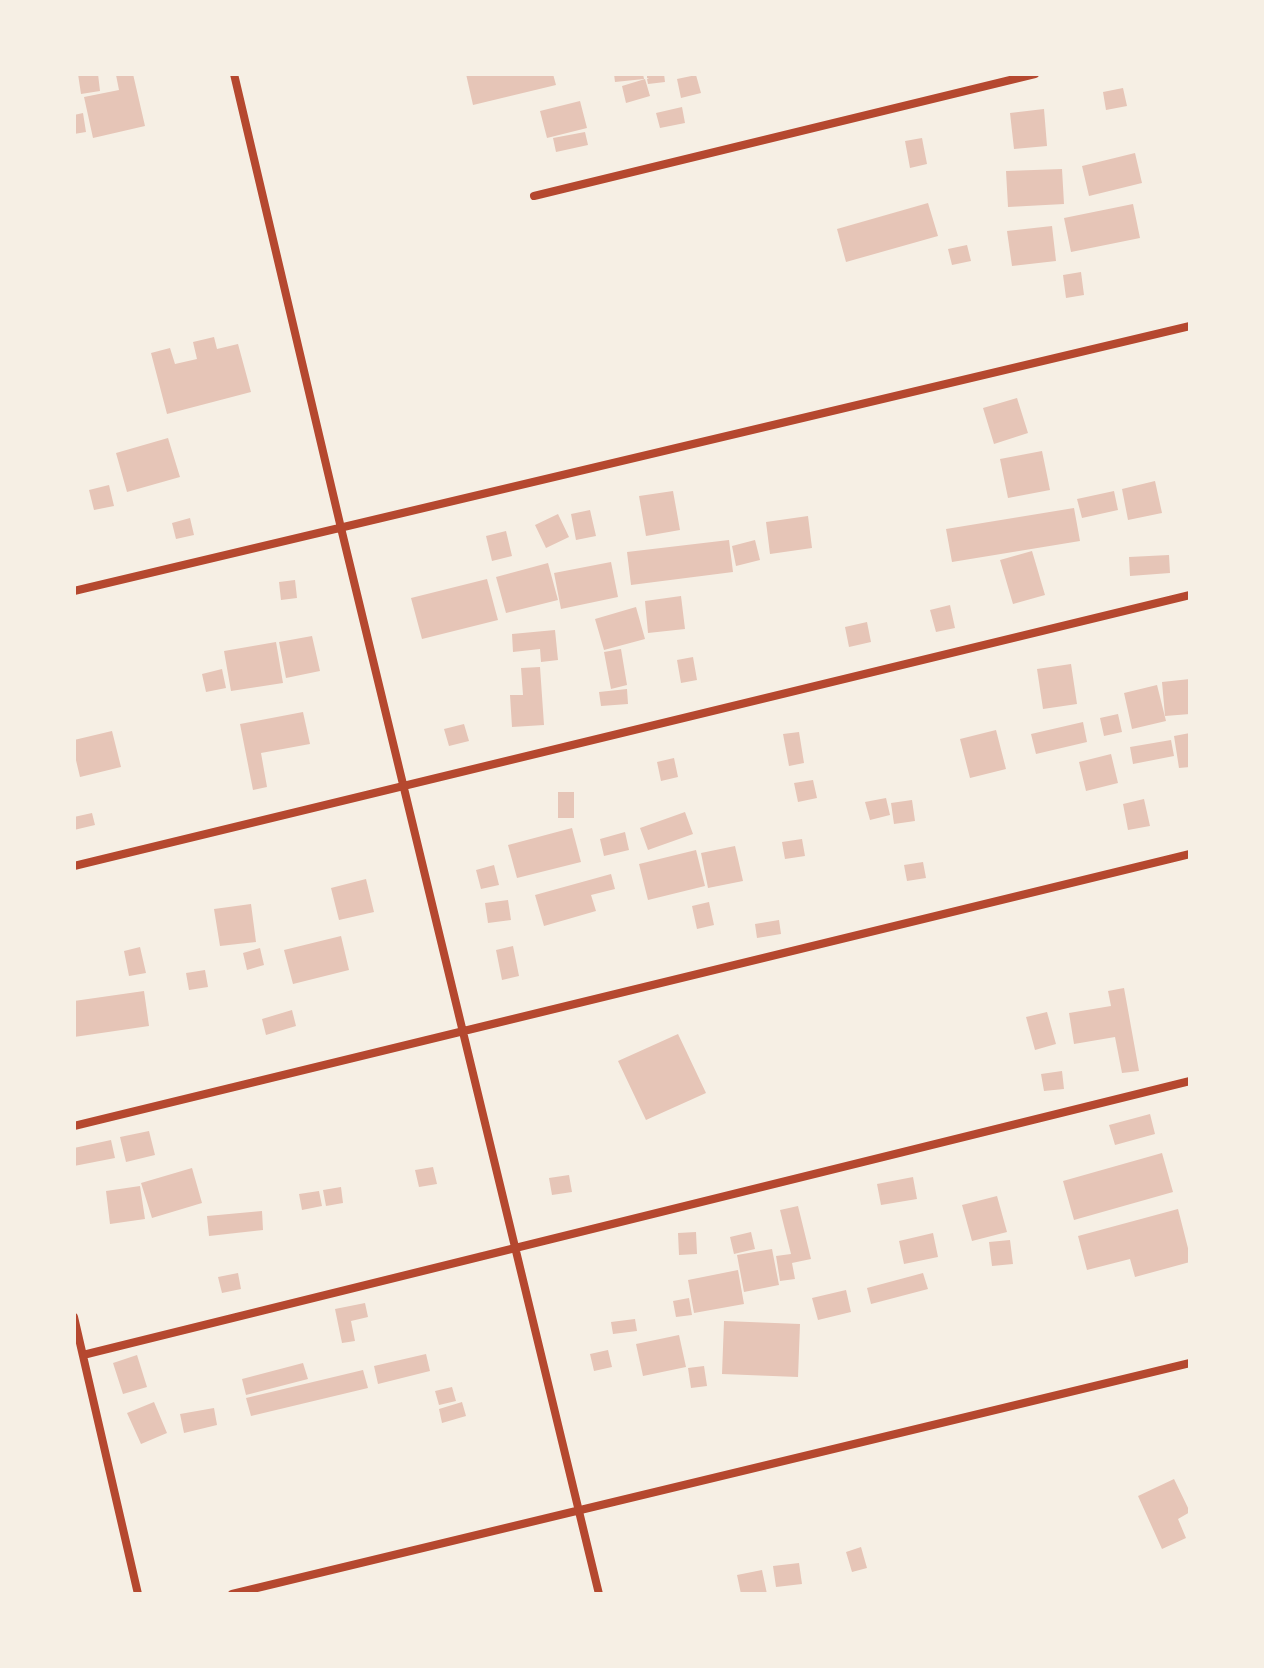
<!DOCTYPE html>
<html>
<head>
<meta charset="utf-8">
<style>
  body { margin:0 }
  #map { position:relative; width:1264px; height:1668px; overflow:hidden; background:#f6efe4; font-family:Ubuntu,sans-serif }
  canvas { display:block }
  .frame { position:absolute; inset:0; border:76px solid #f6efe4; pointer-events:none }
</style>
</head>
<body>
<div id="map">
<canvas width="1264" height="1668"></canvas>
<div class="frame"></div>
</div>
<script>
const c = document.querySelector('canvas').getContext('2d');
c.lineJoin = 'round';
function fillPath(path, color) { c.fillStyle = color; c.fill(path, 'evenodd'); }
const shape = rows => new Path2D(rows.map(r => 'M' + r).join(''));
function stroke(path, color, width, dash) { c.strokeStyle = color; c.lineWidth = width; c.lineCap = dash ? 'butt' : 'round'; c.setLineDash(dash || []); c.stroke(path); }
fillPath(shape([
  [78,74,98,74,100,91,81,94],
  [120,74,133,74,145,126,93,138,84,97,119,90,116,75],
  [466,74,553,74,556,85,473,105],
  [614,74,643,74,644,79,615,82],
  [647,74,664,74,665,82,648,84,647,79,649,78,647,78],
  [696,75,701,93,681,98,677,79],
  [645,79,650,96,626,103,622,86],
  [1123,88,1127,106,1106,110,1103,92],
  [580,101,587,128,547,138,540,111],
  [682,107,685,123,660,128,656,113],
  [1044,109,1047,146,1014,149,1010,113],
  [83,113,86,132,74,134,74,115],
  [585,132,588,145,556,152,553,138],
  [922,138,927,164,910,168,905,141],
  [1135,153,1142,183,1089,196,1082,166],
  [1062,169,1064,204,1008,207,1006,171],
  [928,203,938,236,846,262,837,229],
  [1133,204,1140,238,1071,252,1064,218],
  [1052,226,1056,261,1012,266,1007,231],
  [967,245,971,261,952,265,948,249],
  [1081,272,1084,295,1066,298,1063,275],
  [214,337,217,349,238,344,251,392,167,414,151,353,170,348,175,364,197,359,193,342],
  [1017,398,1028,433,994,444,983,408],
  [168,438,180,477,127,492,116,453],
  [1042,451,1050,490,1008,498,1000,459],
  [1155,481,1162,513,1128,520,1122,489],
  [109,485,114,506,94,510,89,490],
  [673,491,680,530,646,536,639,496],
  [1114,491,1118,510,1082,518,1077,499],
  [1074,508,1080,541,952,562,946,529],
  [590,510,596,536,576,540,571,514],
  [558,514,569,537,546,548,535,525],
  [808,516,812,548,770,554,766,522],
  [190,518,194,535,176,539,172,523],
  [506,531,512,556,492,561,486,536],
  [729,540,733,572,631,585,627,552],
  [755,540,760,560,736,566,732,546],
  [1032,551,1045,595,1013,604,1000,560],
  [1169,555,1170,573,1130,576,1129,557],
  [611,562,618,597,561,609,554,573],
  [548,563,558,600,506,613,496,577],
  [487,579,498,620,422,639,411,598],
  [295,580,297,598,281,600,279,582],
  [681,596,685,629,648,633,645,601],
  [950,605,955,628,936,632,930,610],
  [636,607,645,639,604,650,595,619],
  [867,622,871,642,849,647,845,627],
  [555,630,558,660,541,662,540,649,513,652,512,634],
  [312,636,320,671,286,678,279,642],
  [276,642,283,683,231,691,224,651],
  [621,649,627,685,611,689,604,652],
  [693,657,697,680,681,683,677,660],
  [1071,664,1077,704,1043,709,1037,669],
  [540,667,544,725,512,727,510,695,523,695,521,668],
  [222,669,226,688,206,692,202,674],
  [1190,679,1190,714,1165,716,1162,682],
  [1157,685,1166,721,1132,729,1124,693],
  [627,689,628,704,601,706,599,692],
  [303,712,310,744,261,753,267,787,253,790,240,724],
  [1118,714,1122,732,1104,736,1100,718],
  [1083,722,1087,742,1036,754,1031,734],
  [464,724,469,741,449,746,444,729],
  [996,730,1006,769,970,778,960,739],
  [112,731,121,767,80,777,74,752,74,740],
  [799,732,804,763,789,766,783,734],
  [1190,733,1190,767,1179,768,1174,736],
  [1171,740,1174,756,1133,764,1130,747],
  [1111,754,1118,783,1086,791,1079,762],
  [674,758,678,777,661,781,657,762],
  [813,780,817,798,798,802,794,783],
  [558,792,574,792,574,818,558,818],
  [886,798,890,815,870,820,865,802],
  [1144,799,1150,826,1128,830,1123,804],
  [912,800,915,821,894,824,891,803],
  [685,812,693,834,648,850,640,828],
  [92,813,95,825,74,830,74,817],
  [572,828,581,862,517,878,508,845],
  [625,832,629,850,604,856,600,839],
  [802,839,805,856,785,859,782,842],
  [735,846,743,881,708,888,701,853],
  [696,850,705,886,648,900,639,864],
  [923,862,926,878,907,881,904,865],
  [494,865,499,885,481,889,476,870],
  [611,874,615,889,591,895,596,911,544,926,535,895],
  [366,879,374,912,339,920,331,888],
  [508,900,511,920,488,923,485,903],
  [709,902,714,925,697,929,692,906],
  [251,904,256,942,220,946,214,909],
  [779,920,781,934,757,938,755,924],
  [341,936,349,970,293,984,284,950],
  [513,946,519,976,502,980,496,950],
  [140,947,146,973,129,976,124,951],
  [260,948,264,965,247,970,243,953],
  [205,970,208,987,189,990,186,973],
  [1124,988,1139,1071,1122,1073,1115,1037,1074,1044,1069,1013,1111,1006,1108,991],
  [144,991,149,1026,74,1037,74,1001],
  [292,1010,296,1026,266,1035,262,1019],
  [1047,1012,1056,1044,1035,1050,1026,1017],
  [678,1034,706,1093,646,1120,618,1061],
  [1062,1071,1064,1089,1044,1091,1041,1074],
  [1150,1114,1155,1134,1115,1145,1109,1125],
  [149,1131,155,1155,126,1162,120,1137],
  [111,1140,115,1158,74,1166,74,1148],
  [1162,1153,1173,1192,1074,1220,1063,1181],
  [433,1167,437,1184,419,1187,415,1170],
  [192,1168,202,1203,152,1218,141,1183],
  [569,1175,572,1192,552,1195,549,1178],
  [913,1177,917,1199,881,1205,877,1184],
  [140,1186,145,1219,110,1224,106,1191],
  [341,1187,343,1203,326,1206,323,1190],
  [319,1191,322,1206,302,1210,299,1194],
  [997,1196,1007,1232,972,1241,962,1205],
  [798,1206,811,1259,792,1263,795,1279,780,1281,776,1256,791,1254,780,1210],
  [1178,1209,1190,1256,1190,1262,1135,1277,1130,1259,1087,1270,1078,1236],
  [262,1211,263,1230,209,1236,207,1216],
  [696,1232,697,1254,679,1255,678,1233],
  [751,1232,755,1249,734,1254,730,1237],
  [933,1233,938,1257,904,1264,899,1241],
  [1010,1240,1013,1264,992,1266,989,1242],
  [772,1249,779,1285,744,1292,737,1255],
  [738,1270,744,1304,694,1313,688,1280],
  [238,1273,241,1289,222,1293,218,1277],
  [923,1273,928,1289,871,1304,867,1288],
  [846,1290,851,1312,818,1320,812,1298],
  [689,1298,692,1315,676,1317,673,1301],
  [365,1303,368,1317,351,1321,355,1341,342,1343,335,1309],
  [635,1319,637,1331,613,1334,611,1322],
  [724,1321,800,1324,798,1377,722,1374],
  [679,1335,686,1367,643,1376,636,1344],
  [608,1350,612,1367,594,1371,590,1354],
  [426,1354,430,1371,378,1384,374,1366],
  [137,1355,147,1387,123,1394,113,1363],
  [303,1363,308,1379,246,1395,242,1379],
  [704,1366,707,1386,691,1388,688,1368],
  [363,1370,368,1388,251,1416,246,1398],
  [452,1387,456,1401,439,1405,435,1391],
  [154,1402,167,1433,141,1444,127,1413],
  [462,1402,466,1416,442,1423,439,1409],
  [214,1408,217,1425,184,1433,180,1414],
  [1174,1479,1190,1512,1178,1519,1186,1538,1162,1549,1138,1496],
  [861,1547,867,1568,852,1572,846,1552],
  [799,1563,802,1584,776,1587,773,1566],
  [762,1570,767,1594,741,1594,737,1575]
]), '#e6c5b7');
stroke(shape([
  [234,74,341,528,599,1594],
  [534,196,1035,74],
  [74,591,1190,326],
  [74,866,1190,595],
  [74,1126,1190,854],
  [74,1317,138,1594],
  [83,1355,1190,1081],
  [232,1594,1190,1363]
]), '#b5482f', 8);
</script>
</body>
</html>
